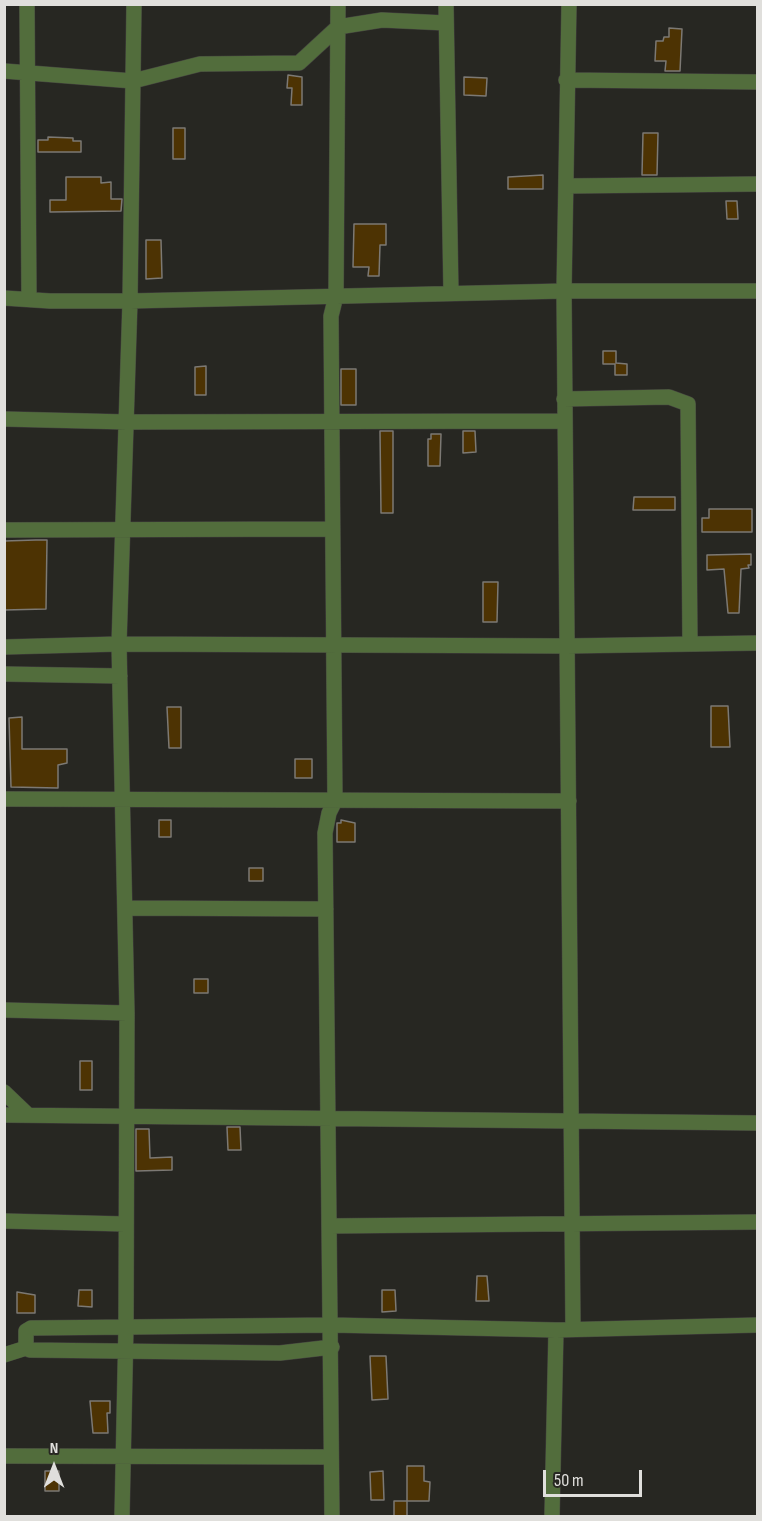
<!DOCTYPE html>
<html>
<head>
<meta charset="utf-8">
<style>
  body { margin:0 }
  #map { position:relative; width:762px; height:1521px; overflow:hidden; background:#272722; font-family:"Sofia Sans Condensed",sans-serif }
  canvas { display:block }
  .frame { position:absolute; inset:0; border:6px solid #e0dfdc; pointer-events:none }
  .north { position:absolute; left:24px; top:1437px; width:60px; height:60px; -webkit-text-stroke:4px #272722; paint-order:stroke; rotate:0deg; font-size:16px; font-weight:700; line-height:24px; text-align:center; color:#e0dfdc }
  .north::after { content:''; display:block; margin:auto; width:21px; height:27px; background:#e0dfdc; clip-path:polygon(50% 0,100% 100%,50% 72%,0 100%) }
  .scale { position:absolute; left:543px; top:1470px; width:99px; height:27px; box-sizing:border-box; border:3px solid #e0dfdc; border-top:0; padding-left:8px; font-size:18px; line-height:21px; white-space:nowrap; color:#e0dfdc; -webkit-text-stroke:4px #272722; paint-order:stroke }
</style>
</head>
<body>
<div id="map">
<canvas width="762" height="1521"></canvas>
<div class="frame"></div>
<div class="north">N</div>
<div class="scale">50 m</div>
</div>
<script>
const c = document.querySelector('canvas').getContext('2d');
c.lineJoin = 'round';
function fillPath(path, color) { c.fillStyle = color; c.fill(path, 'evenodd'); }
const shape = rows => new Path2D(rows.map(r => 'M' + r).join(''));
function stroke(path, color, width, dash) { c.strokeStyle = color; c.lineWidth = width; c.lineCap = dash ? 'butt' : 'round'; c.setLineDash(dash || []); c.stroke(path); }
const building = shape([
  [669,28,682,29,680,71,665,71,666,61,655,61,656,41,663,41,664,37,669,37,669,28],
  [288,75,302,77,302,105,291,105,292,88,287,88,288,75],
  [464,77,487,78,486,96,464,95,464,77],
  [173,128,185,128,185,159,173,159,173,128],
  [643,133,658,133,657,175,642,175,643,133],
  [48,137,73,138,73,141,81,141,81,152,38,152,38,140,48,140,48,137],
  [543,175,543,189,508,189,508,177,543,175],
  [66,177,101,177,101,183,111,182,111,199,122,199,121,211,50,212,50,200,66,200,66,177],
  [726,201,737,201,738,219,727,219,726,201],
  [354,224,386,224,386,245,380,245,379,276,368,276,369,267,353,267,354,224],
  [146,240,161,240,162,278,146,279,146,240],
  [603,351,616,351,616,363,627,364,627,375,615,375,615,364,603,364,603,351],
  [206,366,206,395,195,395,195,367,206,366],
  [341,369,356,369,356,405,341,405,341,369],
  [380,431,393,431,393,513,381,513,380,431],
  [463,431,475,431,476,452,463,453,463,431],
  [431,434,441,434,440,466,428,466,428,439,431,439,431,434],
  [634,497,675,497,675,510,633,510,634,497],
  [709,509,752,509,752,532,702,532,702,518,709,518,709,509],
  [36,540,47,540,46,609,4,610,4,541,36,540],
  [751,554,751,565,748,565,749,568,741,569,739,613,728,613,724,569,707,570,707,555,751,554],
  [483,582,498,582,497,622,483,622,483,582],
  [711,706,728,706,730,747,711,747,711,706],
  [167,707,181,707,181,748,169,748,167,707],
  [22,717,22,749,67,749,67,763,58,765,58,788,11,787,9,718,22,717],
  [295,759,312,759,312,778,295,778,295,759],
  [159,820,171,820,171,837,159,837,159,820],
  [341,820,355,823,355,842,337,842,337,823,341,823,341,820],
  [249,868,263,868,263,881,249,881,249,868],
  [194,979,208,979,208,993,194,993,194,979],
  [80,1061,92,1061,92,1090,80,1090,80,1061],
  [227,1127,240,1127,241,1150,228,1150,227,1127],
  [136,1129,149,1129,150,1158,172,1157,172,1170,136,1171,136,1129],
  [477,1276,487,1276,489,1301,476,1301,477,1276],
  [79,1290,92,1290,92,1307,78,1306,79,1290],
  [382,1290,395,1290,396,1311,382,1312,382,1290],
  [17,1292,35,1295,35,1313,17,1313,17,1292],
  [370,1356,386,1356,388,1399,372,1400,370,1356],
  [90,1401,110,1401,110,1413,107,1413,108,1433,93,1433,90,1401],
  [407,1466,424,1466,424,1481,430,1482,429,1501,407,1501,407,1466],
  [45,1471,59,1471,59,1491,45,1491,45,1471],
  [383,1471,384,1500,371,1500,370,1472,383,1471],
  [394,1501,407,1501,407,1516,394,1516,394,1501]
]);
fillPath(building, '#4d3303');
stroke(building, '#7c7974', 1.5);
const street = shape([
  [27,4,29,299],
  [446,4,451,293],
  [569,4,564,291,573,1329],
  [4,71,133,81,200,64,299,63,338,27,382,20,446,23],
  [566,80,758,82],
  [567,186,758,184],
  [4,298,50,301,130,301,564,291,758,291],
  [564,399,669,397,688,404,690,644],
  [4,419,127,422,564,421],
  [4,530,332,529],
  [4,647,119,644,567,646,758,643],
  [4,674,120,676],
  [4,799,569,801],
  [125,908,326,909],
  [4,1010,127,1013],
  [4,1092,28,1115],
  [4,1115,758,1123],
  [4,1221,125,1224],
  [329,1226,758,1222],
  [332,1347,280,1353,30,1350,26,1348,26,1331,31,1328,332,1325,556,1330,758,1325],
  [4,1355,26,1348],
  [4,1456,331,1457],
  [122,1516,126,1326,127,1013,119,644,130,301,134,4],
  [332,1516,325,833,329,813,335,801,331,316,336,296,338,4],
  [552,1516,556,1330]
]);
stroke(street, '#454440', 16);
stroke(street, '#526d3c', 15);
</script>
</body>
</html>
